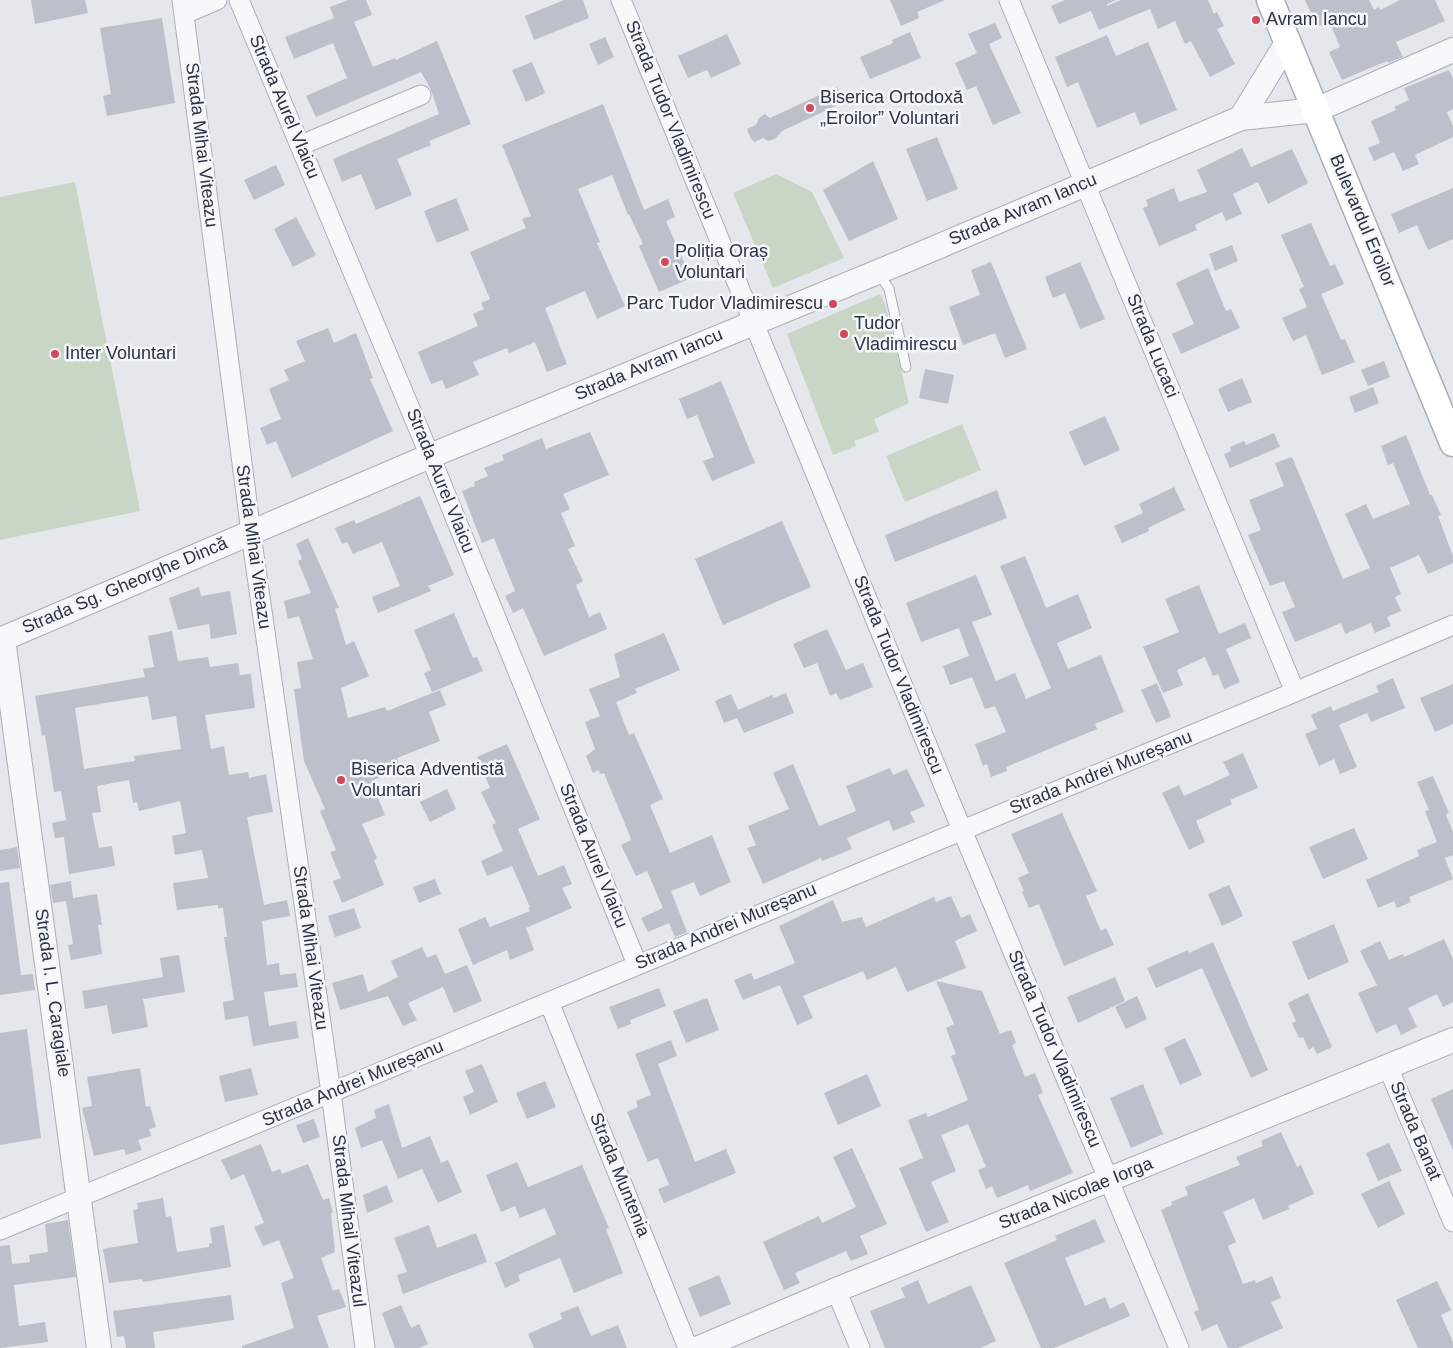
<!DOCTYPE html>
<html>
<head>
<meta charset="utf-8">
<style>
  body { margin:0 }
  canvas { display:block; background:#e4e7ec }
</style>
</head>
<body>
<canvas width="1453" height="1348"></canvas>
<script>
const c = document.querySelector('canvas').getContext('2d');
c.lineJoin = 'round';
function fillPath(path, color) { c.fillStyle = color; c.fill(path, 'evenodd'); }
const shape = rows => new Path2D(rows.map(r => 'M' + r).join(''));
function stroke(path, color, width, dash) { c.strokeStyle = color; c.lineWidth = width; c.lineCap = dash ? 'butt' : 'round'; c.setLineDash(dash || []); c.stroke(path); }
function write(font, color, halo, rows, align = 'center') {
  c.font = font + ' Arial,sans-serif'; c.lineWidth = 5; c.setLineDash([]); c.textBaseline = 'middle'; c.strokeStyle = halo; c.fillStyle = color; for (const [text, x, y, turn = 0] of rows) {
    c.save(); c.translate(x, y); c.rotate((+turn || 0) * Math.PI / 180); c.textAlign = isNaN(turn) ? turn : align; if (halo) c.strokeText(text, 0, 0); c.fillText(text, 0, 0); c.restore();
  }
}
fillPath(shape([
  [776,174,812,192,844,258,773,288,733,193],
  [75,182,140,511,0,540,0,197],
  [880,294,886,307,909,403,874,419,879,432,854,441,856,446,833,455,787,334],
  [962,424,981,470,905,502,886,456]
]), '#c9d6c5');
fillPath(shape([
  [31,0,85,0,88,13,35,24],
  [348,0,366,0,372,15,354,22,373,67,395,58,396,60,437,41,471,124,429,141,431,145,397,159,412,195,376,210,361,174,342,182,333,159,439,114,431,90,421,72,316,117,306,96,347,78,333,43,294,59,285,37,334,18,330,7],
  [564,0,583,0,589,18,534,40,525,16],
  [890,0,945,0,917,12,919,18,901,26],
  [1065,0,1116,0,1107,4,1107,6,1121,0,1208,0,1214,14,1217,12,1224,26,1217,29,1235,64,1210,77,1191,41,1185,44,1175,21,1158,29,1150,9,1099,30,1091,11,1059,24,1051,6],
  [1305,0,1369,0,1374,10,1379,7,1380,10,1400,0,1435,0,1445,21,1396,42,1403,57,1388,63,1387,61,1342,80,1329,52,1340,47,1329,21,1317,27],
  [162,18,175,103,107,116,103,96,111,94,100,28],
  [995,23,1002,38,989,44,1021,113,993,125,976,86,967,90,955,63,977,53,968,34],
  [910,32,921,58,870,79,860,57,893,43,892,40],
  [727,34,741,64,711,78,707,70,688,78,678,56],
  [1107,35,1116,56,1148,42,1177,110,1140,125,1135,112,1097,128,1078,82,1067,87,1055,57],
  [605,37,614,57,598,65,589,44],
  [532,62,545,93,526,102,512,70],
  [1449,70,1453,78,1453,109,1447,112,1453,126,1453,137,1415,155,1419,164,1403,171,1394,152,1374,161,1368,148,1380,143,1371,121,1396,110,1394,107,1409,100,1404,88],
  [837,87,844,102,782,131,775,139,768,141,763,138,754,142,750,137,747,129,756,125,759,118,765,114,770,118],
  [603,104,644,210,668,199,675,217,666,221,691,278,659,292,639,246,643,244,629,214,628,215,612,175,578,189,600,242,597,243,625,306,597,319,585,291,545,308,567,364,547,372,535,342,509,353,507,348,473,362,479,375,446,389,442,380,431,384,418,352,478,326,473,314,484,309,481,303,490,299,470,252,526,228,522,219,531,216,502,145],
  [937,137,958,189,927,201,906,149],
  [1242,148,1251,167,1292,149,1308,183,1268,204,1258,182,1233,194,1242,214,1226,221,1222,212,1195,225,1197,230,1159,246,1143,208,1148,206,1146,200,1174,188,1179,202,1207,192,1197,170],
  [873,161,898,219,849,241,823,190],
  [276,165,285,185,254,200,244,180],
  [1453,188,1453,239,1428,250,1417,225,1399,233,1391,214],
  [456,198,469,230,437,243,424,211],
  [296,217,316,255,293,267,274,229],
  [1311,223,1330,266,1335,264,1344,284,1321,294,1341,340,1345,339,1355,362,1322,375,1306,335,1293,341,1282,318,1307,307,1299,289,1304,287,1281,235],
  [1232,245,1238,261,1215,271,1209,254],
  [991,262,1027,349,1005,358,995,333,963,345,949,307,980,295,971,270],
  [1080,262,1105,319,1080,329,1065,293,1053,298,1045,277],
  [1208,268,1226,311,1231,309,1240,328,1181,354,1172,334,1194,324,1176,283],
  [328,328,334,343,356,333,373,378,370,379,393,431,292,478,276,441,267,445,260,428,281,419,269,389,289,380,284,370,305,361,296,341],
  [1384,361,1390,377,1368,386,1361,370],
  [925,369,954,375,948,404,919,398],
  [1242,378,1252,402,1228,412,1218,389],
  [721,381,755,463,712,481,703,461,714,457,697,415,687,419,679,399],
  [1373,387,1379,403,1355,413,1349,397],
  [1105,416,1120,450,1084,466,1069,432],
  [590,432,609,475,563,494,570,509,561,513,575,546,568,549,583,581,576,585,589,617,600,612,607,629,544,656,523,608,513,613,505,596,515,591,494,538,482,543,462,491,475,486,474,482,488,476,484,468,504,460,502,455,542,438,546,449],
  [1274,433,1280,447,1230,468,1224,454,1231,451,1230,447,1244,441,1246,445],
  [1406,435,1430,495,1432,495,1441,515,1438,516,1453,556,1453,563,1428,574,1419,555,1390,568,1401,594,1395,597,1401,611,1387,617,1391,626,1375,633,1371,623,1345,634,1341,623,1295,642,1282,612,1295,607,1284,581,1270,586,1248,535,1261,530,1249,500,1284,486,1275,463,1292,457,1343,579,1370,568,1345,514,1366,504,1373,519,1410,504,1393,463,1388,465,1381,446],
  [1174,487,1185,510,1148,528,1149,531,1122,543,1114,526,1143,513,1139,504],
  [997,490,1007,518,895,562,885,535],
  [420,496,454,575,428,586,431,591,378,613,372,597,400,586,382,542,353,554,347,542,342,544,335,528,354,520,356,524],
  [782,521,811,587,723,625,695,559],
  [308,538,339,608,335,609,346,645,354,641,369,676,341,688,348,718,385,707,387,711,440,690,446,705,429,712,440,741,397,758,401,769,371,781,385,815,362,824,377,858,374,860,384,885,342,903,333,881,341,878,330,852,336,850,320,811,325,809,304,761,294,689,301,688,297,662,313,659,299,616,288,619,284,601,311,593,298,561,302,559,296,544],
  [1025,556,1046,608,1078,594,1092,628,1057,643,1068,669,1101,655,1124,712,1095,724,1097,729,1006,767,1007,771,991,777,987,764,983,766,975,744,1006,732,995,706,985,709,972,677,950,685,943,666,969,656,959,628,921,642,906,603,976,575,992,615,972,622,996,681,1015,673,1026,699,1051,688,1000,566],
  [1199,585,1219,634,1245,623,1251,638,1226,649,1240,682,1224,689,1218,674,1213,676,1205,657,1177,670,1183,685,1163,693,1143,647,1179,632,1165,599],
  [199,587,201,596,230,591,237,634,211,639,209,624,178,630,169,598],
  [454,613,473,658,477,657,483,671,432,692,424,673,431,670,414,630],
  [827,629,846,670,863,663,873,687,840,700,836,693,830,696,817,663,804,668,793,644],
  [172,631,178,661,208,657,210,667,238,663,240,675,251,674,255,708,205,715,211,749,224,746,229,775,248,772,249,778,266,774,273,812,247,817,264,905,287,900,290,916,262,921,267,965,279,963,280,975,296,973,298,987,264,992,269,1026,296,1021,299,1038,253,1046,248,1016,225,1020,223,1002,234,1000,224,937,227,937,223,908,218,908,218,905,177,910,173,883,208,878,202,850,175,855,172,836,186,833,180,801,139,811,137,802,133,803,129,780,97,786,101,812,92,813,99,848,112,846,115,866,69,874,64,837,55,838,52,823,66,820,61,791,54,792,45,735,42,736,35,696,145,677,143,669,154,667,148,636],
  [148,696,152,720,176,716,181,749,134,756,135,761,84,769,75,708],
  [664,633,680,670,635,689,637,693,616,702,629,735,634,733,663,799,650,805,670,853,712,835,731,882,700,896,694,882,671,891,687,932,675,937,669,923,648,932,641,918,663,908,647,871,636,876,621,845,631,840,630,836,604,773,600,774,599,770,593,773,586,756,595,749,585,722,600,716,589,689,620,677,614,654],
  [1393,678,1405,708,1371,722,1367,713,1339,725,1357,767,1340,774,1334,759,1319,766,1305,734,1317,729,1311,715,1331,706,1333,711,1379,692,1376,686],
  [1157,683,1171,717,1156,723,1141,690],
  [1453,684,1453,724,1435,732,1420,698],
  [786,693,794,713,744,733,737,718,724,723,715,701,731,694,738,710,772,695,773,698],
  [507,744,540,819,518,829,538,876,564,865,572,884,562,888,572,908,526,928,534,950,510,960,507,950,473,965,458,929,485,917,490,927,530,911,528,908,530,907,512,866,487,876,481,861,503,851,492,825,496,823,481,792,490,788,477,757],
  [1243,753,1258,788,1230,800,1232,804,1196,821,1205,842,1189,850,1162,793,1179,785,1184,796,1230,775,1223,762],
  [793,764,819,826,856,811,846,786,890,768,893,775,907,769,925,806,910,812,915,822,893,831,889,820,847,838,852,849,822,861,821,858,763,884,747,848,756,845,748,826,789,809,773,773],
  [1433,776,1449,813,1446,815,1453,832,1453,855,1445,858,1453,879,1409,897,1411,902,1397,908,1394,901,1378,908,1366,880,1419,856,1417,850,1437,842,1425,811,1429,810,1417,782],
  [447,789,456,809,430,822,420,802],
  [1062,813,1097,891,1086,896,1101,931,1106,928,1114,945,1064,966,1039,904,1029,908,1022,892,1024,891,1018,878,1029,873,1011,834],
  [1354,828,1368,859,1323,879,1309,847],
  [17,847,20,868,0,871,0,850],
  [435,879,441,894,419,903,413,887],
  [71,881,73,898,97,894,102,925,98,925,102,954,71,960,68,945,73,944,66,901,53,903,50,885],
  [9,882,21,975,33,974,35,990,0,995,0,883],
  [1229,885,1243,916,1222,926,1208,894],
  [951,896,961,918,970,914,977,931,955,941,966,968,907,992,896,967,867,980,863,971,803,996,813,1018,797,1025,780,985,743,1000,734,980,751,973,754,980,795,963,779,926,833,900,842,922,862,917,866,927,934,897,936,902],
  [354,908,361,928,335,937,328,916],
  [1334,924,1349,962,1308,980,1292,942],
  [1444,939,1453,959,1453,1002,1443,1007,1437,994,1408,1008,1417,1027,1401,1035,1396,1024,1376,1033,1358,993,1377,985,1360,951,1380,941,1389,960,1403,954,1404,957],
  [1213,942,1268,1070,1251,1078,1202,968,1156,988,1147,968,1188,950,1189,953],
  [422,947,427,958,436,954,445,974,467,965,482,1001,454,1013,443,987,408,1003,417,1020,403,1026,388,996,340,1010,332,983,363,974,368,992,398,977,391,961],
  [179,955,185,992,143,999,148,1027,112,1034,107,1005,85,1009,82,991,163,977,160,958],
  [1115,977,1125,1001,1078,1023,1067,997],
  [936,981,982,991,1000,1034,1011,1030,1016,1043,1012,1045,1025,1077,1035,1073,1043,1093,1038,1095,1073,1173,1030,1191,1028,1185,997,1198,992,1186,986,1189,978,1170,986,1167,968,1124,941,1135,956,1171,931,1182,949,1222,926,1232,899,1168,923,1158,908,1120,926,1113,928,1117,968,1100,951,1056,956,1054,946,1028,954,1024],
  [659,988,666,1006,630,1020,631,1024,618,1029,609,1007],
  [1308,993,1332,1047,1317,1054,1313,1047,1309,1050,1303,1037,1299,1038,1292,1023,1296,1021,1288,1003],
  [1137,996,1147,1019,1126,1029,1115,1007],
  [707,998,719,1030,686,1043,673,1011],
  [27,1029,41,1138,0,1145,0,1033],
  [1185,1038,1202,1075,1180,1085,1164,1048],
  [671,1040,677,1056,658,1064,695,1162,726,1149,736,1173,664,1203,658,1189,669,1185,658,1158,648,1162,627,1112,638,1107,636,1101,651,1095,635,1054],
  [482,1064,498,1102,470,1115,463,1097,474,1092,465,1071],
  [140,1068,146,1107,150,1106,156,1127,149,1129,151,1136,138,1140,142,1150,126,1155,124,1149,94,1156,82,1108,92,1106,87,1077],
  [251,1068,258,1095,225,1102,219,1076],
  [867,1074,881,1106,838,1125,824,1093],
  [545,1081,556,1107,527,1119,516,1093],
  [1143,1084,1163,1134,1131,1148,1110,1098],
  [1453,1089,1453,1150,1431,1099],
  [389,1104,402,1148,430,1136,441,1163,448,1160,462,1192,438,1203,422,1169,398,1179,382,1140,361,1148,355,1128,376,1118,374,1110],
  [314,1119,320,1137,303,1143,296,1125],
  [1281,1132,1297,1167,1301,1165,1314,1194,1288,1206,1289,1209,1263,1220,1254,1198,1223,1212,1236,1242,1228,1246,1243,1284,1255,1280,1256,1283,1272,1276,1281,1298,1271,1302,1283,1328,1238,1348,1228,1348,1217,1324,1202,1331,1194,1312,1199,1310,1161,1210,1172,1205,1171,1202,1188,1195,1185,1187,1240,1165,1236,1157,1263,1146,1261,1141],
  [1389,1143,1402,1171,1378,1181,1366,1153],
  [261,1144,272,1172,280,1169,282,1174,308,1164,323,1200,329,1198,333,1213,331,1213,335,1252,321,1258,333,1291,339,1289,346,1307,317,1316,329,1348,242,1348,242,1346,294,1328,281,1283,294,1278,279,1240,263,1246,254,1227,264,1223,244,1174,231,1180,221,1160],
  [852,1148,887,1224,860,1236,868,1254,851,1261,846,1251,795,1273,800,1283,784,1290,763,1242,819,1216,822,1223,856,1207,833,1157],
  [517,1162,528,1187,582,1165,609,1228,606,1229,623,1273,574,1293,560,1258,518,1275,520,1281,505,1288,495,1263,556,1234,545,1208,520,1218,515,1206,501,1212,486,1175],
  [1389,1181,1405,1214,1378,1228,1361,1194],
  [387,1185,393,1202,367,1213,363,1195],
  [163,1198,166,1217,171,1216,177,1252,209,1247,209,1244,212,1243,210,1228,224,1225,231,1267,143,1282,142,1279,109,1283,103,1249,138,1243,133,1210,138,1209,137,1203],
  [1095,1219,1105,1242,1065,1258,1085,1306,1105,1297,1110,1309,1124,1302,1130,1316,1054,1348,1041,1348,1004,1263,1057,1240,1055,1236],
  [68,1220,76,1277,14,1285,19,1326,45,1322,48,1342,0,1348,0,1246,10,1245,12,1264,30,1262,29,1255,48,1252,45,1224],
  [429,1225,437,1248,476,1233,487,1262,403,1294,397,1275,407,1272,394,1238],
  [719,1275,731,1304,700,1317,688,1288],
  [918,1280,928,1304,971,1285,996,1341,980,1348,885,1348,870,1311,905,1297,901,1288],
  [1437,1281,1451,1310,1441,1315,1453,1342,1453,1348,1418,1348,1396,1300],
  [231,1295,234,1320,153,1332,155,1348,126,1348,124,1336,117,1337,113,1311],
  [401,1305,411,1328,419,1324,428,1344,419,1348,395,1348,382,1313],
  [578,1306,591,1336,618,1325,627,1348,534,1348,528,1334,562,1319,560,1313]
]), '#bbc0ca');
const service = shape([
  [879,274,889,289,906,367]
]);
const minor = shape([
  [182,0,253,548,331,1093,365,1348],
  [239,0,437,473,637,964],
  [621,0,962,830,1179,1348],
  [1009,0,1295,692],
  [184,14,217,0],
  [301,145,421,95],
  [549,1002,688,1348],
  [1388,1067,1453,1222],
  [0,1230,1295,692,1453,625],
  [836,1290,860,1348]
]);
const tertiary = shape([
  [1241,118,1288,41],
  [3,639,99,1348],
  [0,640,430,456,902,262,1241,118,1316,110,1453,50],
  [699,1348,836,1290,1453,1040]
]);
const secondary = shape([
  [1270,0,1453,443]
]);
stroke(service, '#a9aeb7', 11);
stroke(minor, '#a9aeb7', 21);
stroke(tertiary, '#a9aeb7', 26);
stroke(secondary, '#a9aeb7', 29);
stroke(service, '#f7f8fa', 9);
stroke(minor, '#f7f8fa', 19);
stroke(tertiary, '#f7f8fa', 24);
stroke(secondary, '#fff', 26);
for (const [x, y, r, color] of [
  [1256,20,5,"#d1495b"],
  [810,108,5,"#d1495b"],
  [665,262,5,"#d1495b"],
  [833,304,5,"#d1495b"],
  [844,334,5,"#d1495b"],
  [55,354,5,"#d1495b"],
  [341,780,5,"#d1495b"]
]) { const dot = new Path2D(); dot.arc(x, y, r, 0, 2 * Math.PI); c.fillStyle = color; c.fill(dot); stroke(dot, '#f4f6f9', 2); }
write('18px', '#2b3445', '#f4f6f9', [
  ["Avram Iancu",1266,20],
  ["Biserica Ortodoxă",820,98],
  ["„Eroilor” Voluntari",820,119],
  ["Poliția Oraș",675,252],
  ["Voluntari",675,273],
  ["Parc Tudor Vladimirescu",823,304,"right"],
  ["Tudor",854,324],
  ["Vladimirescu",854,345],
  ["Inter Voluntari",65,354],
  ["Biserica Adventistă",351,770],
  ["Voluntari",351,791]
], 'left');
write('18px', '#2b3445', '#f4f6f9', [
  ["Strada Aurel Vlaicu",284,107,67],
  ["Strada Tudor Vladimirescu",670,120,68],
  ["Strada Mihai Viteazu",201,145,83],
  ["Strada Avram Iancu",1023,210,-23],
  ["Bulevardul Eroilor",1362,221,67],
  ["Strada Lucaci",1152,346,68],
  ["Strada Avram Iancu",649,365,-23],
  ["Strada Aurel Vlaicu",440,481,68],
  ["Strada Mihai Viteazu",253,547,82],
  ["Strada Sg. Gheorghe Dincă",125,586,-23],
  ["Strada Tudor Vladimirescu",898,675,68],
  ["Strada Andrei Mureșanu",1101,773,-22],
  ["Strada Aurel Vlaicu",593,856,68],
  ["Strada Andrei Mureșanu",726,927,-23],
  ["Strada Mihai Viteazu",310,948,82],
  ["Strada I. L. Caragiale",52,993,82],
  ["Strada Tudor Vladimirescu",1054,1049,67],
  ["Strada Andrei Mureșanu",353,1084,-23],
  ["Strada Banat",1415,1131,67],
  ["Strada Muntenia",619,1175,68],
  ["Strada Nicolae Iorga",1076,1194,-22],
  ["Strada Mihail Viteazul",348,1221,83]
]);
</script>
</body>
</html>
